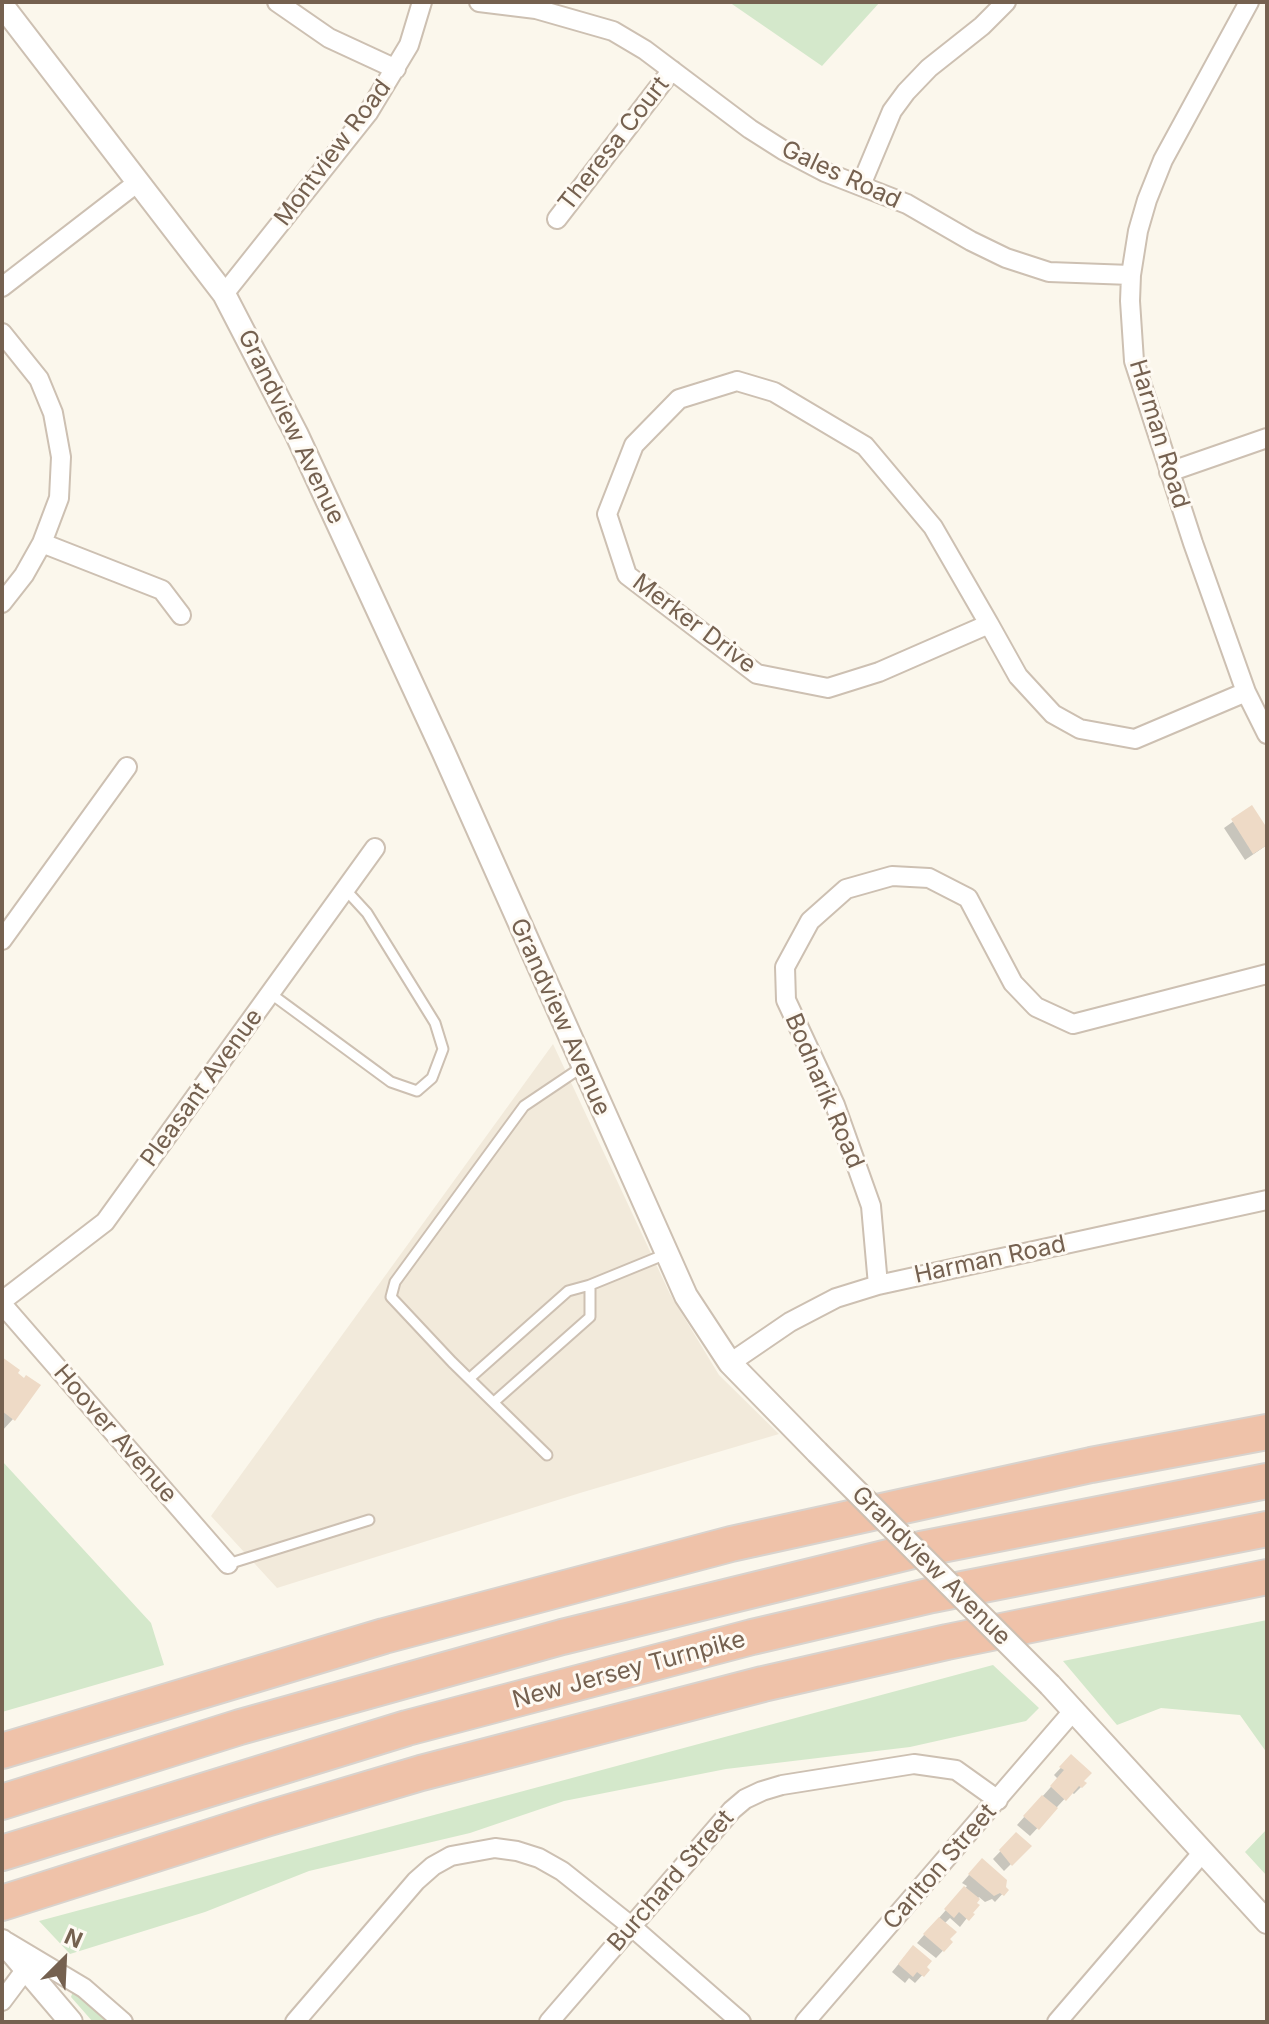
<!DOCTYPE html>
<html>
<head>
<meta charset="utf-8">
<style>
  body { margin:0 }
  #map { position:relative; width:1269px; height:2024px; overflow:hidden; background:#fbf7ec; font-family:Inter,sans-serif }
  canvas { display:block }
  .frame { position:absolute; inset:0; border:4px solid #756150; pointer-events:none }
  .north { position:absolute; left:24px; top:1920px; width:80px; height:80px; -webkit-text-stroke:6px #fefaf3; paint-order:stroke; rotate:24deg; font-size:22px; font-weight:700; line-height:32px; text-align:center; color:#756150 }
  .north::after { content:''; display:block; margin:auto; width:28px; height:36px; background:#756150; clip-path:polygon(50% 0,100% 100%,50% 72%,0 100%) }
</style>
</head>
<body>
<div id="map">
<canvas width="1269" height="2024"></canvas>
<div class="frame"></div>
<div class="north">N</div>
</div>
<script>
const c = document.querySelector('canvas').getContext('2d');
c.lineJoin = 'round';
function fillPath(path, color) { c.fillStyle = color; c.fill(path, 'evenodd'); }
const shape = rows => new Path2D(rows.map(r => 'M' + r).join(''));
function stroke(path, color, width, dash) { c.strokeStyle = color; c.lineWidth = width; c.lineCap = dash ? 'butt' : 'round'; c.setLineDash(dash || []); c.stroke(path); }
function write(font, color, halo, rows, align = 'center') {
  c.font = font + ' Inter,sans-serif'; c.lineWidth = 6; c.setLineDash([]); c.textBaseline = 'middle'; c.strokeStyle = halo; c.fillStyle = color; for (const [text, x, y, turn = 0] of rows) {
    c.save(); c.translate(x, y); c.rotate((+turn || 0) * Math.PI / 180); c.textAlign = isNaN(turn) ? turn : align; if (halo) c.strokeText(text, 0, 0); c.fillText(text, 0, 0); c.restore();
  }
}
fillPath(shape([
  [553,1044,670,1294,719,1375,779,1434,580,1493,277,1588,211,1516]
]), '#f2eadb');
fillPath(shape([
  [729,2,880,2,822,66],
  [3,1462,151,1623,164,1665,2,1712],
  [1267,1620,1267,1753,1240,1715,1161,1708,1117,1725,1063,1661],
  [993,1665,1039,1708,1026,1721,910,1747,726,1769,564,1801,470,1833,309,1871,205,1912,70,1954,39,1921],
  [1267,1829,1267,1876,1245,1852],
  [73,1991,75,1991,112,2022,93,2022,71,1997]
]), '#d4e8cb');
fillPath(shape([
  [1252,808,1267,831,1267,845,1245,860,1224,828],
  [2,1360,13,1419,2,1431],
  [1071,1757,1081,1781,1081,1787,1074,1794,1071,1792,1030,1836,1017,1825,1058,1779,1054,1775],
  [1016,1835,1029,1846,1004,1871,993,1859],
  [975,1868,1006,1890,995,1902,992,1899,985,1902,979,1897,974,1903,977,1905,960,1927,950,1918,944,1924,947,1939,951,1942,936,1958,917,1943,967,1886,962,1883],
  [906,1955,927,1970,915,1983,909,1978,905,1983,892,1972]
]), '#0003');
fillPath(shape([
  [1252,805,1267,828,1267,845,1253,854,1231,819],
  [2,1357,20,1370,18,1373,24,1378,26,1375,41,1385,15,1421,2,1411],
  [1071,1754,1092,1773,1084,1781,1087,1783,1082,1788,1079,1786,1066,1801,1050,1786,1064,1770,1059,1767],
  [1042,1795,1058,1808,1039,1830,1023,1816],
  [1016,1832,1032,1846,1012,1866,999,1850],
  [982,1858,1007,1880,1006,1887,1009,1890,1004,1896,1000,1893,994,1896,968,1874],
  [964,1886,980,1899,977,1903,980,1905,973,1913,975,1914,969,1921,959,1912,954,1918,944,1909],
  [939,1917,957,1932,950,1939,953,1942,944,1952,923,1934],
  [913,1945,932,1961,927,1967,930,1970,924,1977,917,1972,913,1977,898,1964]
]), '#eedac6');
const service = shape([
  [270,993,391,1082,417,1091,432,1078,443,1049,435,1023,367,913,344,888],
  [470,1378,568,1291,590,1285,666,1254],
  [494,1402,590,1317,590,1285],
  [547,1455,452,1362,391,1297,395,1282,524,1106,582,1067],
  [228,1564,369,1520]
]);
const minor = shape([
  [277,2,329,38,396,69],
  [479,2,536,9,613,31,645,50,750,129,783,150,825,172,907,204,971,241,1006,258,1049,272,1131,275],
  [1249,2,1163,160,1147,200,1138,231,1131,275,1130,301,1134,361,1193,543,1246,692,1267,734],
  [861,185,892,111,906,92,929,68,982,26,1006,2],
  [557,219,672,70],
  [2,287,138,182],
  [224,294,368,113,409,45,422,2],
  [2,333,39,379,53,413,61,457,59,498,42,543,24,575,2,603],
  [737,381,774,392,865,446,933,527,989,624,879,672,828,688,757,674,627,575,607,514,634,445,679,399,737,381],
  [1169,472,1267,438],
  [42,543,162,590,181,615],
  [989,624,1018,676,1053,714,1080,729,1135,739,1246,692],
  [2,940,127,767],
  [878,1285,871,1206,835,1105,786,1000,785,967,810,921,846,889,892,876,929,878,968,898,1013,983,1036,1007,1073,1024,1267,974],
  [2,1301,105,1222,375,848],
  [2,1304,228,1564],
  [730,1363,790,1322,836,1298,878,1285,1267,1200],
  [7,1942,84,1988,123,2022],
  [2,2001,26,1969],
  [295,2022,416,1881,433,1866,451,1856,495,1848,517,1851,539,1858,562,1871,631,1926,741,2022],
  [549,2022,732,1810,745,1799,762,1791,782,1785,914,1764,956,1770,998,1800],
  [805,2022,1074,1710],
  [1057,2022,1203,1852]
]);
const tertiary = shape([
  [2,5,224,294,297,435,443,751,686,1296,730,1363,817,1452],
  [1050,1685,1267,1922],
  [2,1941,71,2022]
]);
const motorway = shape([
  [2,1751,384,1636,731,1544,1091,1465,1267,1432],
  [2,1802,240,1727,562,1637,921,1549,1267,1481],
  [2,1853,407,1728,752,1637,932,1595,1267,1529],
  [2,1903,266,1819,421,1773,763,1684,947,1642,1267,1577]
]);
stroke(service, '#cdc0b2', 13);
stroke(minor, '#cdc0b2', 22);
stroke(tertiary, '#cdc0b2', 26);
stroke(motorway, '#d8d3ce', 38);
stroke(service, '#fff', 9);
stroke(minor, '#fff', 18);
stroke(tertiary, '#fff', 22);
stroke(motorway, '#efc2a9', 34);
const tertiaryBridge = shape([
  [817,1452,1050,1685]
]);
stroke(tertiaryBridge, '#cdc0b2', 26, []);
stroke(tertiaryBridge, '#fff', 22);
write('24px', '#756150', '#fefaf3', [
  ["Theresa Court",614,144,-52],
  ["Montview Road",333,153,-53],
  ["Gales Road",841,175,25],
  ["Grandview Avenue",291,427,64],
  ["Harman Road",1159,434,73],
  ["Merker Drive",694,624,37],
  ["Grandview Avenue",560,1017,66],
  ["Pleasant Avenue",202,1088,-54],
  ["Bodnarik Road",824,1091,67],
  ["Harman Road",990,1260,-12],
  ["Hoover Avenue",115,1434,49],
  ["Grandview Avenue",931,1566,45],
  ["New Jersey Turnpike",629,1670,-15],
  ["Carlton Street",940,1867,-49],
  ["Burchard Street",671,1881,-49]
]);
</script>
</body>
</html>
